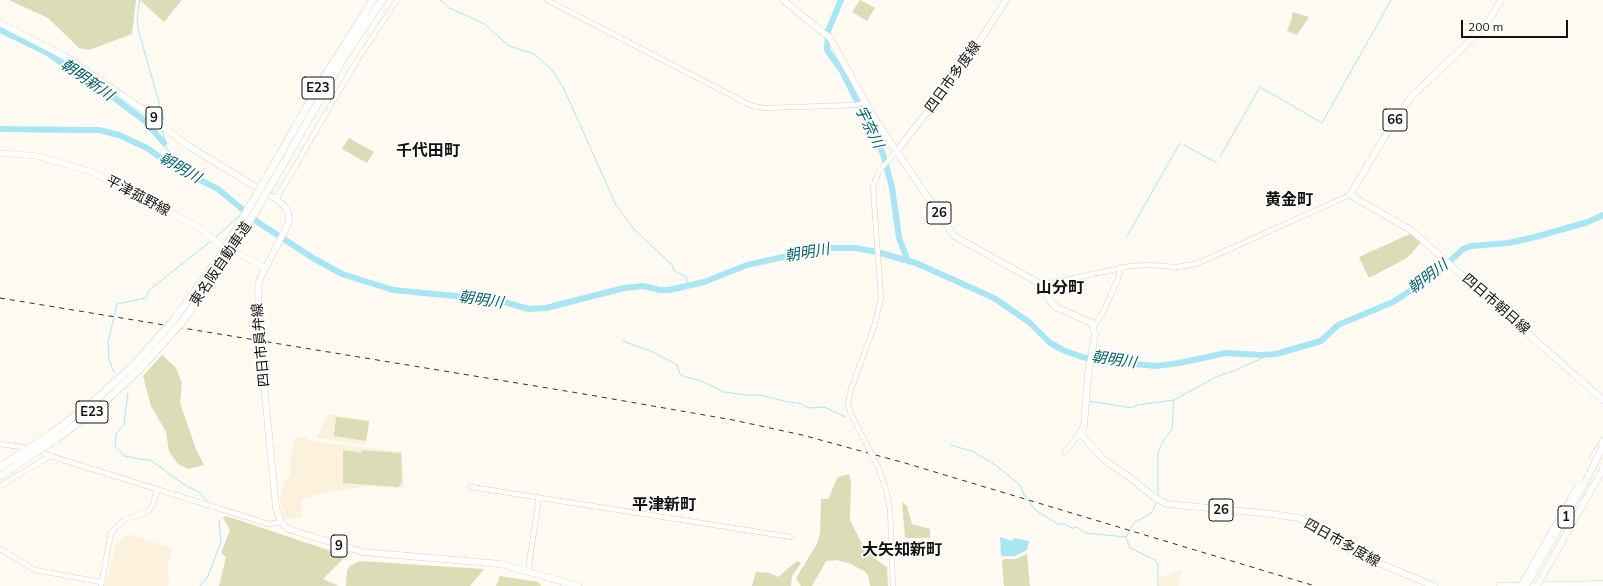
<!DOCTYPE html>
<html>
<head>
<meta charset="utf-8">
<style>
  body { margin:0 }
  #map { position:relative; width:1603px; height:586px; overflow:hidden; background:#fffaf2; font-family:Mulish,sans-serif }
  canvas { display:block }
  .scale { position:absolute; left:1461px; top:20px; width:107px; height:18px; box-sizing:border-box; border:2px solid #14120e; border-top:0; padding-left:5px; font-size:12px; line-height:14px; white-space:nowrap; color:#14120e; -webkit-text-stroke:3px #fff; paint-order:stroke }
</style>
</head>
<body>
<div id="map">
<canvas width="1603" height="586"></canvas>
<div class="scale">200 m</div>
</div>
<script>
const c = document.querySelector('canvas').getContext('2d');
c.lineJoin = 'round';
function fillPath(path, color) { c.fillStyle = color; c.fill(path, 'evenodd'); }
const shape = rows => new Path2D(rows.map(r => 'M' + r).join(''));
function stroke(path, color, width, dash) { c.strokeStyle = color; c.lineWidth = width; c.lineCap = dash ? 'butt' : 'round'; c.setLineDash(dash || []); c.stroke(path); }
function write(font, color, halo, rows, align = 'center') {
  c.font = font + ' Mulish,"Noto Sans JP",sans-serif'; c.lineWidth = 3.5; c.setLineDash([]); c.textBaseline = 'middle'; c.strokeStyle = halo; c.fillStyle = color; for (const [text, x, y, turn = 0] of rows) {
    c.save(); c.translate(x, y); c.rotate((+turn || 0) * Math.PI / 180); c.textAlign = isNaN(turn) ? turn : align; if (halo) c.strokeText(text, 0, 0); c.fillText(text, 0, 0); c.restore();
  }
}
fillPath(shape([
  [328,414,370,421,366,445,318,438,316,437],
  [298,437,307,437,310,441,402,452,404,489,366,486,323,493,301,499,302,517,283,519,280,496,285,481,290,475,290,461,295,438],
  [128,534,169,547,172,551,167,569,170,580,168,586,104,586,116,545,119,544,121,538],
  [1181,570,1182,571,1178,586,1159,586,1160,578]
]), '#fcf1dd');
fillPath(shape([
  [9,0,136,0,132,34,89,50,79,48,48,18],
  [140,0,182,0,164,22],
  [860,0,875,8,867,21,852,12],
  [1292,12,1309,17,1297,35,1287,31,1292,18],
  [349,138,374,152,367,163,342,149],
  [1412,233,1421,242,1412,253,1405,259,1369,278,1359,257],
  [162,355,176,368,182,383,180,403,196,449,204,465,188,469,178,464,169,451,166,432,151,406,143,376],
  [336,417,369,421,366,441,334,436],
  [343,450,361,453,362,450,401,453,402,482,398,487,343,483],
  [849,474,851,482,850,520,861,542,874,558,887,567,888,586,870,586,868,575,864,571,849,563,836,560,826,561,812,586,801,586,796,578,817,544,820,533,821,499,828,499,838,477],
  [902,502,907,506,912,524,930,529,930,538,905,538],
  [226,516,346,556,323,579,339,586,219,586,226,557,221,553,230,530,223,518],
  [1027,554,1030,586,1004,586,1002,562,1004,559,1016,559],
  [360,561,484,569,470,586,346,586,347,571,350,566],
  [797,561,801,563,792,576,791,586,752,586,756,572,770,573,778,577],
  [500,576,539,582,541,586,496,586]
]), '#daddb5');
fillPath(shape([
  [1000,537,1012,541,1014,538,1029,541,1027,550,1015,556,1003,556,1001,555]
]), '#a7e6f2');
stroke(shape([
  [140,0,137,17,138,29,164,120],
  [440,0,449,8,483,23,509,46,534,54,552,70,564,89,616,205,633,228,673,266,673,270,686,277,688,286],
  [162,130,165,140,164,143,178,169],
  [1184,145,1217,163],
  [1220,157,1260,87,1322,123,1391,0],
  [1127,236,1180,143],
  [215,238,242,213],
  [622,341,651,351,670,361,677,365,680,374,683,376,701,381,724,392,746,395,760,395,788,402,799,403,809,408,824,407,846,417],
  [114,372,109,360,108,342,117,304,146,298,149,290,211,241],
  [128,393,124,425,116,434,115,446,124,456,152,461,183,484,199,492,207,502],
  [1089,401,1132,408,1137,405,1174,400],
  [950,445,972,451,997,466,1021,486,1023,493,1035,510,1058,524,1064,524,1072,528,1077,527,1085,533,1126,537],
  [1158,496,1158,452,1163,441,1172,429,1174,400,1216,377,1236,370,1271,354],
  [1157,502,1151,513,1134,523,1126,537,1130,548,1155,560,1158,564,1158,586],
  [200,586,208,576,221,542,219,521]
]), '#a7e6f2', 1);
stroke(shape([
  [841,0,828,31,827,50,842,71,883,154,892,187,899,238,908,261],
  [0,30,48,53,79,76,113,97,145,121,164,143],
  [0,129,83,130,99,130,119,135,147,148,174,167,218,189,259,223,313,258,342,274,393,290,497,300,529,309,546,308,624,288,643,286,660,290,669,290,704,282,747,265,801,253,831,248,855,248,877,252,916,263,994,298,1029,322,1050,343,1063,350,1082,357,1102,361,1156,366,1179,363,1226,353,1262,355,1276,354,1321,341,1338,325,1393,302,1436,274,1463,249,1471,246,1509,243,1535,237,1588,222,1603,215]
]), '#a7e6f2', 6);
const tertiary = shape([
  [547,0,752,106,765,108,855,105,865,103],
  [276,199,356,62,397,0],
  [1041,285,1131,266,1149,265,1176,267,1196,264,1350,195],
  [1094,326,1103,312,1118,279,1121,267],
  [851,414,848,405,850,392,874,327,881,299,873,187,879,171,897,151],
  [0,444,22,447],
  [1065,452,1080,433],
  [44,454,269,524,281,522],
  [878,467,885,486,890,509,893,586],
  [0,486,50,456],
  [471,487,791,537],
  [0,549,35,570,101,582],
  [528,571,539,497],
  [101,586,111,533,123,520,147,512,153,505,157,489]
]);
const secondary = shape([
  [0,153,37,156,92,172,198,227,221,245,266,268]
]);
const primary = shape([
  [783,0,830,38,874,118,954,236,1037,282,1041,285,1051,302,1056,307,1092,323,1095,335,1088,374,1084,426,1080,433,1103,459,1128,476,1155,498,1167,504,1272,514,1299,518,1357,554,1434,586],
  [1501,0,1491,17,1476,35,1411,97,1391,126,1350,195,1411,230,1603,400],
  [0,23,64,56,148,113,158,123,190,147,276,199,284,206,288,212,289,222,260,279,258,288,260,337],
  [897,151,935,102,981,39,1006,0],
  [260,343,276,508,281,522,288,529,363,552,501,564,578,586],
  [1500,586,1603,584]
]);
const trunk = shape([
  [1593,457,1603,441]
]);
const motorway = shape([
  [267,177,320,84,373,0],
  [274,180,344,57,382,0],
  [174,320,221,255],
  [182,322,227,259],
  [0,467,51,434,93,402,133,366,164,331],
  [0,476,56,439,99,407,139,370,172,333]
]);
stroke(tertiary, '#d9d2c5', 5.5);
stroke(secondary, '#d9d2c5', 6);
stroke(primary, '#d9d2c5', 7);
stroke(trunk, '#d9d2c5', 7);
stroke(motorway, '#d9d2c5', 8);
stroke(tertiary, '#fff', 4.5);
stroke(secondary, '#fff', 5.5);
stroke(primary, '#fff', 6);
stroke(trunk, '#fff', 6);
stroke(motorway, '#fff', 7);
stroke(shape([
  [0,298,584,394,733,420,802,435,905,463,1315,586]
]), '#33312c', 1, [5, 5]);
const tertiaryBridge = shape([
  [851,414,878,467]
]);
const primaryBridge = shape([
  [260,337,260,343]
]);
const trunkBridge = shape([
  [1521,586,1579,485],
  [1526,586,1587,479,1603,446],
  [1537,586,1603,469]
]);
const motorwayBridge = shape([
  [221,255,267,177],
  [227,259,274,180],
  [164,331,174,320],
  [172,333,182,322]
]);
stroke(tertiaryBridge, '#d9d2c5', 5.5, []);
stroke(primaryBridge, '#d9d2c5', 7, []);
stroke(trunkBridge, '#d9d2c5', 7, []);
stroke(motorwayBridge, '#d9d2c5', 8, []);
stroke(tertiaryBridge, '#fff', 4.5);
stroke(primaryBridge, '#fff', 6);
stroke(trunkBridge, '#fff', 6);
stroke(motorwayBridge, '#fff', 7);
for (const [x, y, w] of [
  [318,88,32],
  [154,118,16],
  [1395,120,24],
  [939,213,24],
  [92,412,32],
  [1221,510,24],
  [1566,517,16],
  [339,546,16]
]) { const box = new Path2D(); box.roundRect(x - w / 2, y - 11, w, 22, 3); c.fillStyle = '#fff'; c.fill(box); stroke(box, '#14120e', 1); }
write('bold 13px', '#14120e', null, [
  ["E23",318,88],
  ["9",154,118],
  ["66",1395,120],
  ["26",939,213],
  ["E23",92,412],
  ["26",1221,510],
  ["1",1566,517],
  ["9",339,546]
]);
write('14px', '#14120e', '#fff', [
  ["四日市多度線",953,77,-54],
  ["平津菰野線",138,196,28],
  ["東名阪自動車道",221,264,-56],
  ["四日市朝日線",1496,304,41],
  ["四日市員弁線",261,345,-95],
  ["四日市多度線",1342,543,29]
]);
write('italic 15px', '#045f6c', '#fff', [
  ["朝明新川",87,80,35],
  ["宇奈川",869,127,64],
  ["朝明川",180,168,30],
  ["朝明川",807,253,-10],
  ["朝明川",1428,277,-37],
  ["朝明川",481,300,8],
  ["朝明川",1114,360,8]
]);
write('bold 16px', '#14120e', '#fff', [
  ["千代田町",428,151],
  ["黄金町",1289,200],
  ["山分町",1060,288],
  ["平津新町",664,505],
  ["大矢知新町",902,550]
]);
</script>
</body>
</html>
